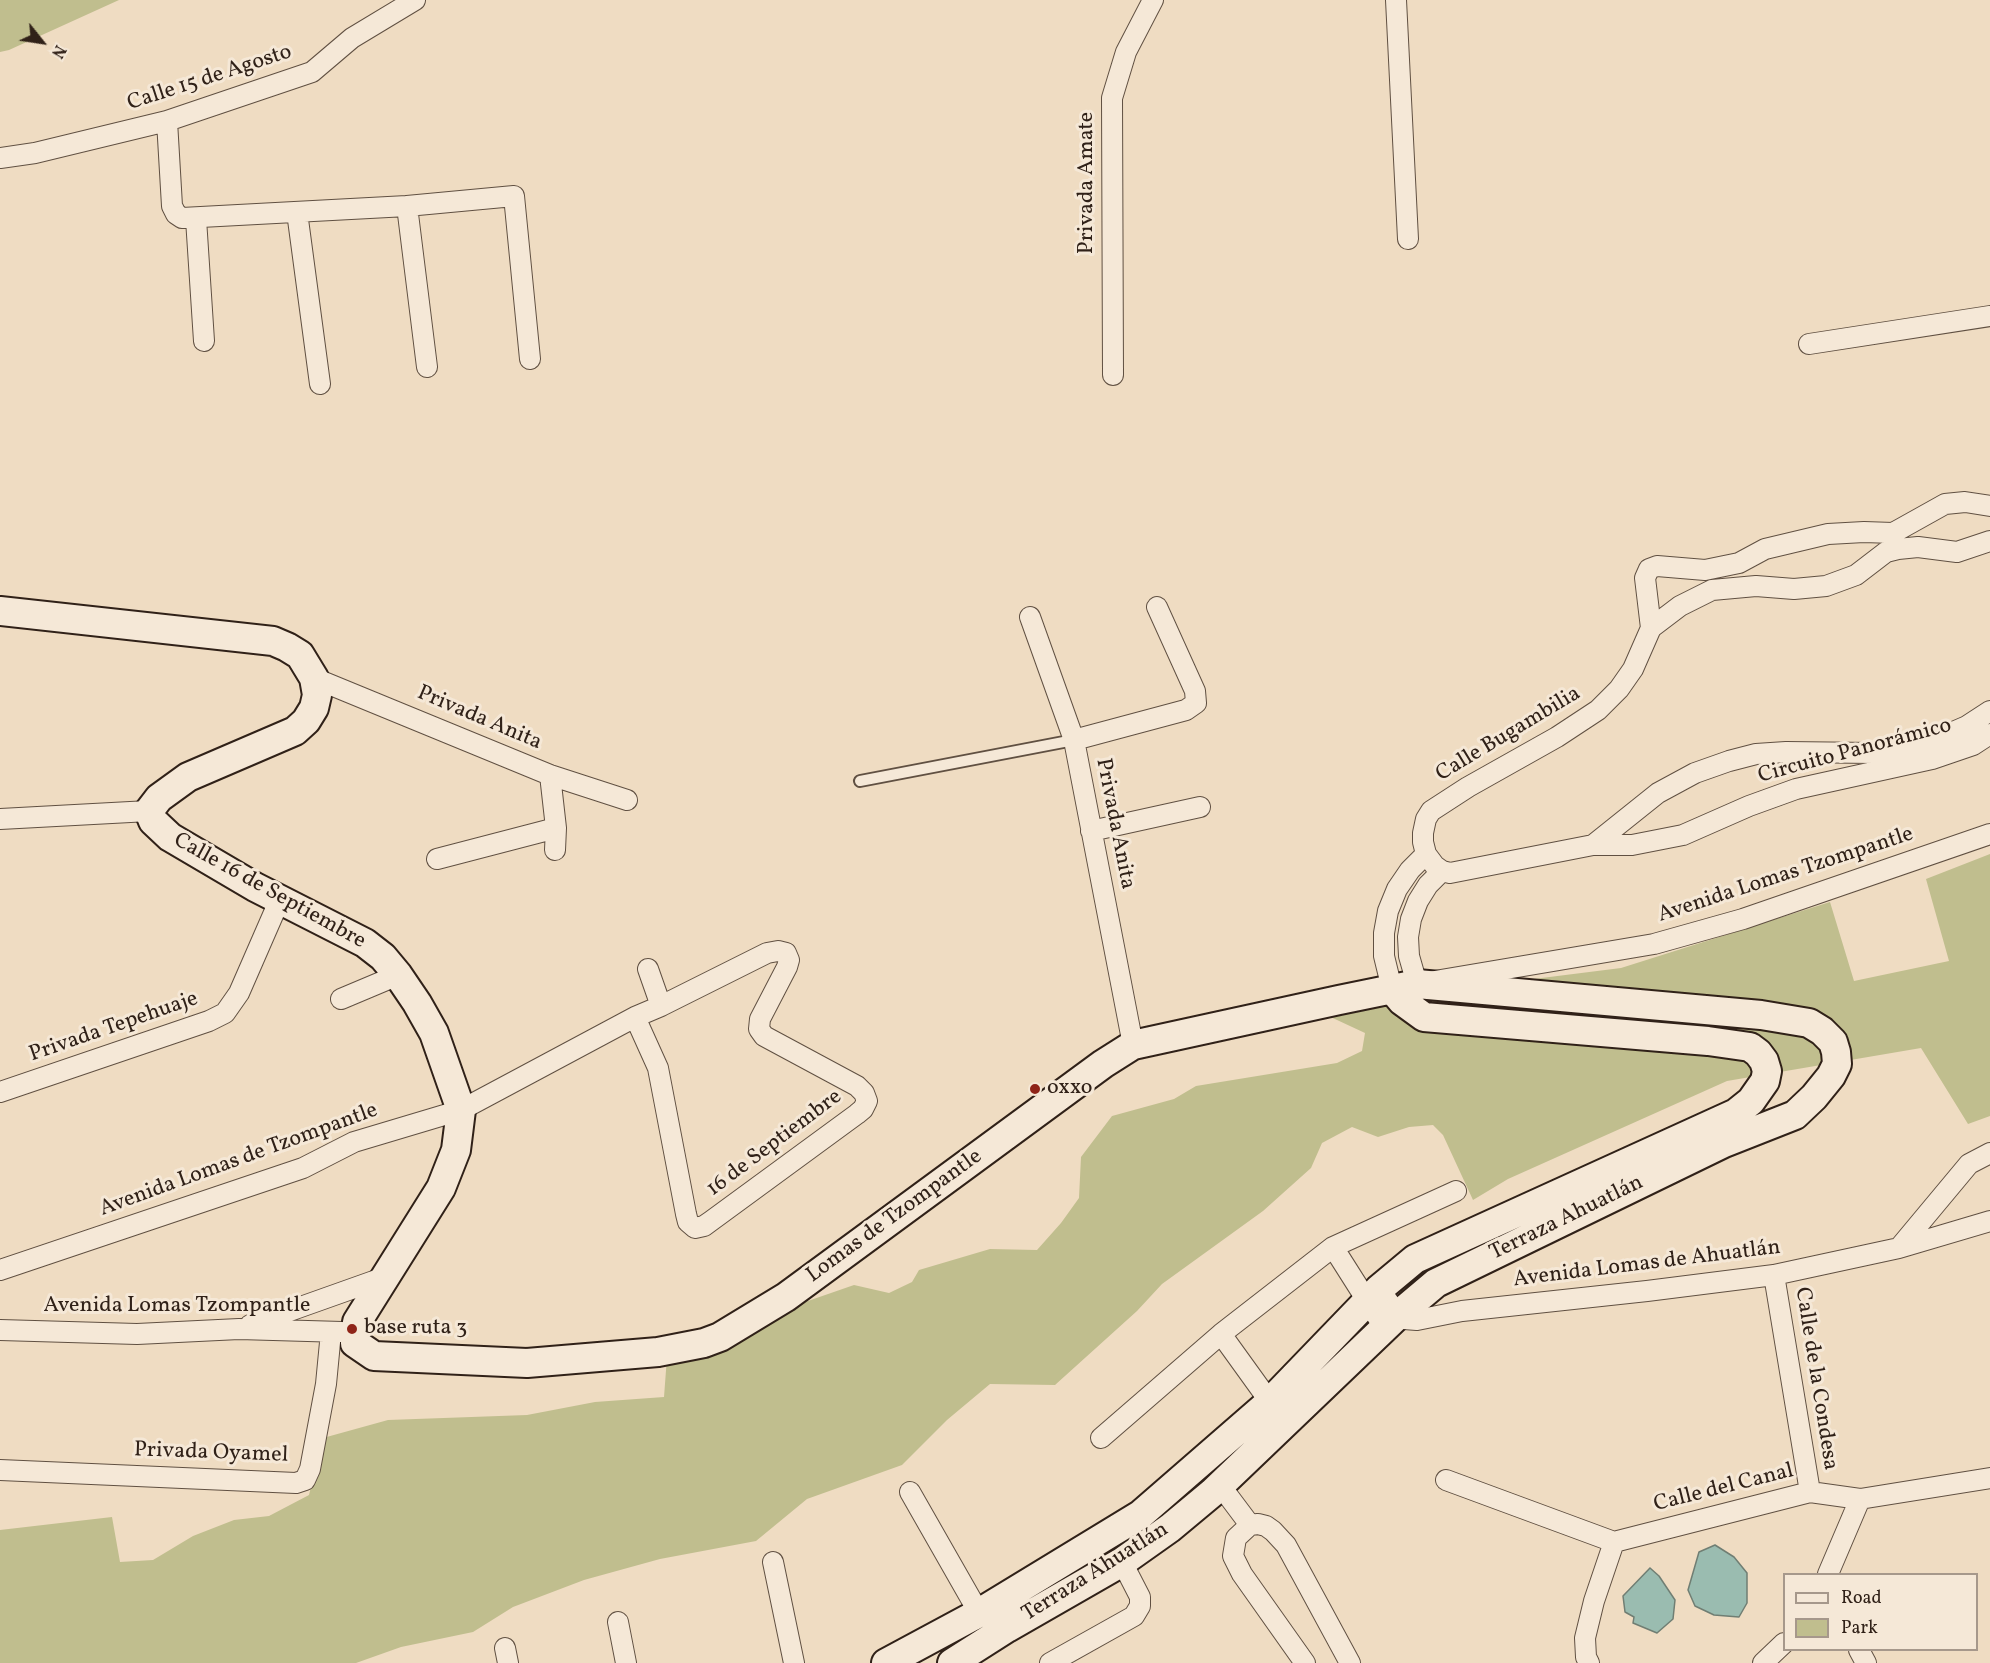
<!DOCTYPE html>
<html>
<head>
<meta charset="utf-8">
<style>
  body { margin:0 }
  #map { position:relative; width:1990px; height:1663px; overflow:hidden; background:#efdcc2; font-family:Vollkorn,serif }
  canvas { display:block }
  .legend { position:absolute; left:1783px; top:1573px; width:195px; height:78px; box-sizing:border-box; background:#f5e8d7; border:2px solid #a6988b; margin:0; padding:8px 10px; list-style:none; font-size:18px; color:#302118 }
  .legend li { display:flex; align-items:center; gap:12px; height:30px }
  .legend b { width:30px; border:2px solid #a6988b }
  .north { position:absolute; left:12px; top:12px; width:60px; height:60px; -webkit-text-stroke:4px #f5e8d7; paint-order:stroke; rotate:120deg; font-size:16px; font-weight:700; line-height:24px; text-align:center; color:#302118 }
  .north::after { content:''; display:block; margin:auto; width:21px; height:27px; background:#302118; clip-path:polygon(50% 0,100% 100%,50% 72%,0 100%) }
</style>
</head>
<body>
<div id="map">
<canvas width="1990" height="1663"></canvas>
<ul class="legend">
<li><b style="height:8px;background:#f5e8d7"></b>Road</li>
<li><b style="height:16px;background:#c0be8e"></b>Park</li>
</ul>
<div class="north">N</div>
</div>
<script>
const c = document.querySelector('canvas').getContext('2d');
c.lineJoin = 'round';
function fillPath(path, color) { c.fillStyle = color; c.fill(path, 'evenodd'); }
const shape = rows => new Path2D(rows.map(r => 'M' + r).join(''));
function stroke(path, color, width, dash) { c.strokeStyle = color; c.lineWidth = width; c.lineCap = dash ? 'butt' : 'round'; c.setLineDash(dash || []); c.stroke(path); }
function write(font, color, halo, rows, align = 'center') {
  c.font = font + ' Vollkorn,serif'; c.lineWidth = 6; c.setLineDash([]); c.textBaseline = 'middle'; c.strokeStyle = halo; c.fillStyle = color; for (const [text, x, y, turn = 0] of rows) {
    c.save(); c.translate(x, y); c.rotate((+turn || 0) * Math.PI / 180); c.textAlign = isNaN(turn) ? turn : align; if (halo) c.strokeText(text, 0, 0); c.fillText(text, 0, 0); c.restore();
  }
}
fillPath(shape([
  [0,0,119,0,9,50,0,52],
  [1990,854,1990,1116,1968,1124,1921,1048,1727,1081,1508,1179,1473,1200,1443,1135,1433,1125,1409,1127,1378,1137,1352,1127,1322,1143,1311,1168,1263,1211,1162,1284,1137,1311,1055,1385,990,1384,947,1420,902,1465,807,1499,756,1541,660,1559,584,1580,513,1607,473,1632,401,1647,356,1663,0,1663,0,1530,112,1517,120,1562,153,1560,193,1536,234,1520,269,1516,309,1495,323,1438,388,1420,527,1415,595,1402,664,1397,667,1357,782,1310,854,1285,889,1293,912,1282,919,1270,990,1249,1037,1250,1061,1223,1079,1198,1081,1157,1112,1116,1174,1099,1196,1086,1337,1063,1362,1051,1365,1033,1322,1013,1359,1001,1621,968,1830,902,1854,981,1949,961,1926,879]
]), '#c0be8e');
const water = shape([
  [1715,1545,1734,1557,1747,1573,1747,1603,1739,1617,1714,1615,1695,1606,1688,1590,1699,1552,1715,1545],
  [1650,1568,1659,1576,1675,1600,1673,1619,1657,1633,1633,1623,1634,1617,1625,1612,1623,1596,1650,1568]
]);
fillPath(water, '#9abcb0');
stroke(water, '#707e73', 1.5);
const lane = shape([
  [860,781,1074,740]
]);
const street = shape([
  [1396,0,1408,239],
  [167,121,172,206,176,214,182,218,407,206,514,196,530,359],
  [0,158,35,153,167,121,312,72,352,38,415,0],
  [407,206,427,367],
  [297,212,320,384],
  [196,219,204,341],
  [1809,344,1990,316],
  [1113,375,1112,98,1126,52,1153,0],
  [1990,506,1965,502,1945,504,1893,533,1864,532,1828,534,1765,549,1739,563,1705,570,1657,566,1649,569,1645,578,1651,628,1633,669,1619,689,1598,710,1557,737,1468,787,1431,811,1426,819,1423,833,1423,842,1426,854,1435,866,1442,871,1450,873,1593,845,1658,793,1695,773,1729,761,1756,754,1786,752,1874,753,1916,748,1967,726,1990,711],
  [1030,617,1074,740,1133,1045],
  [1651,628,1680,606,1712,590,1756,586,1794,589,1826,586,1856,575,1886,552,1898,549,1918,547,1957,552,1990,541],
  [314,678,550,775,627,800],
  [1074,740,1186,710,1196,703,1195,691,1157,607],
  [550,775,556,828,555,850],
  [0,819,149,811],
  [1091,831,1200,807],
  [1593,845,1632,845,1683,835,1749,806,1796,789,1932,759,1973,745,1990,734],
  [437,859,556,828],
  [1442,871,1428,885,1418,901,1411,919,1408,937,1409,956,1417,984,1654,944,1743,919,1990,834],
  [648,969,661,1006],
  [1392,989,1384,956,1384,933,1388,911,1397,889,1410,870,1426,854],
  [341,999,398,975],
  [0,1092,209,1021,225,1013,239,993,280,899],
  [1333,1247,1385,1329],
  [1899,1248,1969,1164,1990,1153],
  [0,1270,303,1168,354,1142,461,1110,635,1017,661,1006,767,953,778,951,786,953,789,960,787,967,760,1019,759,1029,764,1036,857,1086,864,1093,867,1101,863,1109,857,1114,711,1221,704,1226,695,1228,688,1222,686,1214,658,1068,635,1017],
  [1774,1275,1810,1492],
  [1379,1289,1398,1315,1404,1319,1417,1320,1462,1311,1647,1291,1774,1275,1899,1248,1990,1221],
  [250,1325,385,1277],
  [0,1330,137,1334,239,1329,342,1332],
  [1221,1334,1270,1402],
  [1101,1438,1221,1334,1333,1247,1456,1191],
  [0,1470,296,1483,305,1480,310,1469,326,1384,331,1332],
  [1446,1480,1614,1542],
  [1220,1485,1250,1525],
  [910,1492,979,1613],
  [1614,1542,1810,1492,1860,1499,1990,1478],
  [773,1562,794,1663],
  [1828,1574,1860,1499],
  [618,1622,626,1663],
  [505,1648,508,1663],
  [1859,1650,1866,1663],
  [1050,1663,1134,1616,1140,1606,1140,1597,1122,1562],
  [1305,1663,1242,1574,1233,1556,1236,1538,1250,1525,1258,1524,1266,1526,1273,1531,1286,1545,1350,1663],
  [1589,1663,1586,1657,1585,1638,1594,1601,1614,1542],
  [1763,1663,1784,1643]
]);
const secondary = shape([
  [0,611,273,641,287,647,300,655,314,678,317,695,314,708,306,721,295,731,188,777,159,798,149,811,153,821,170,837,255,887,365,943,383,957,398,975,417,1003,434,1033,461,1110,456,1150,441,1188,357,1322,355,1343,374,1356,527,1363,658,1352,704,1343,720,1337,786,1297,1103,1064,1133,1045,1339,1000,1417,984,1761,1015,1809,1023,1822,1031,1833,1042,1836,1052,1837,1064,1831,1076,1814,1097,1795,1115,1724,1143,1436,1283,1398,1315,1212,1493,1170,1528,1122,1562,1007,1628,952,1663],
  [886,1663,979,1613,1140,1515,1270,1402,1379,1289,1415,1259,1736,1113,1751,1101,1765,1081,1767,1071,1764,1061,1758,1053,1750,1047,1708,1041,1424,1017,1402,1001,1392,989]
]);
stroke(lane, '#605042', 14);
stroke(street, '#605042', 22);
stroke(secondary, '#302118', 32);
stroke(lane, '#f5e8d7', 10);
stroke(street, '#f5e8d7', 20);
stroke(secondary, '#f5e8d7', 28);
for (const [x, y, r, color] of [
  [1035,1089,6,"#8f2418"],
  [352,1329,6,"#8f2418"]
]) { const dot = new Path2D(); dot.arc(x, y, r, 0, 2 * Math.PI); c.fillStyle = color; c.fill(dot); stroke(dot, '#f5e8d7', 2); }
write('22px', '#302118', '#f5e8d7', [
  ["Calle 15 de Agosto",210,79,-18],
  ["Privada Amate",1088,183,-90],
  ["Privada Anita",479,719,23],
  ["Calle Bugambilia",1509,735,-31],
  ["Circuito Panorámico",1855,752,-15],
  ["Privada Anita",1114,824,79],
  ["Avenida Lomas Tzompantle",1786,876,-18],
  ["Calle 16 de Septiembre",269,892,29],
  ["Privada Tepehuaje",114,1028,-19],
  ["16 de Septiembre",775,1144,-37],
  ["Avenida Lomas de Tzompantle",239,1161,-20],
  ["Lomas de Tzompantle",895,1217,-36],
  ["Terraza Ahuatlán",1567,1219,-26],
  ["Avenida Lomas de Ahuatlán",1647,1265,-7],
  ["Avenida Lomas Tzompantle",177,1307],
  ["Calle de la Condesa",1815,1379,81],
  ["Privada Oyamel",211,1454,2],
  ["Calle del Canal",1724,1489,-14],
  ["Terraza Ahuatlán",1096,1573,-32]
]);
write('22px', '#302118', '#f5e8d7', [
  ["oxxo",1047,1089],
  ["base ruta 3",364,1329]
], 'left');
</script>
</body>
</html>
